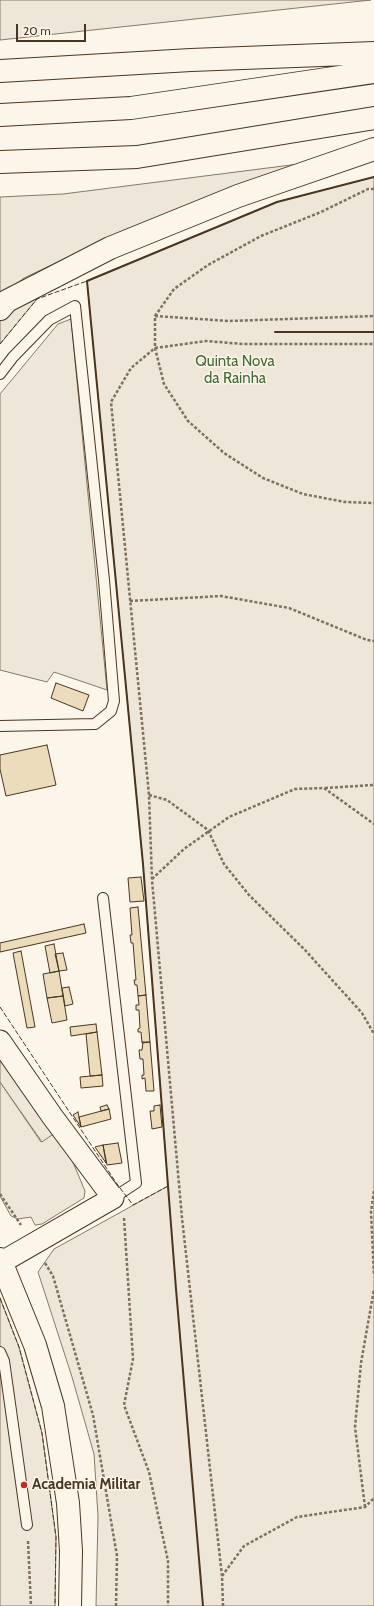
<!DOCTYPE html>
<html>
<head>
<meta charset="utf-8">
<style>
  body { margin:0 }
  #map { position:relative; width:374px; height:1606px; overflow:hidden; background:#fbf6e9; font-family:Cabin,sans-serif }
  canvas { display:block }
  .scale { position:absolute; left:16px; top:24px; width:70px; height:18px; box-sizing:border-box; border:2px solid #4a3520; border-top:0; padding-left:5px; font-size:12px; line-height:14px; white-space:nowrap; color:#4a3520; -webkit-text-stroke:3px #fbf6e9; paint-order:stroke }
</style>
</head>
<body>
<div id="map">
<canvas width="374" height="1606"></canvas>
<div class="scale">20 m</div>
</div>
<script>
const c = document.querySelector('canvas').getContext('2d');
c.lineJoin = 'round';
function fillPath(path, color) { c.fillStyle = color; c.fill(path, 'evenodd'); }
const shape = rows => new Path2D(rows.map(r => 'M' + r).join(''));
function stroke(path, color, width, dash) { c.strokeStyle = color; c.lineWidth = width; c.lineCap = dash ? 'butt' : 'round'; c.setLineDash(dash || []); c.stroke(path); }
function write(font, color, halo, rows, align = 'center') {
  c.font = font + ' Cabin,sans-serif'; c.lineWidth = 3; c.setLineDash([]); c.textBaseline = 'middle'; c.strokeStyle = halo; c.fillStyle = color; for (const [text, x, y, turn = 0] of rows) {
    c.save(); c.translate(x, y); c.rotate((+turn || 0) * Math.PI / 180); c.textAlign = isNaN(turn) ? turn : align; if (halo) c.strokeText(text, 0, 0); c.fillText(text, 0, 0); c.restore();
  }
}
const green = shape([
  [0,0,371,0,0,40,0,0],
  [307,163,115,235,24,278,0,297,0,197,63,194,307,163],
  [374,177,374,1606,96,1606,98,1516,94,1454,72,1377,38,1272,54,1249,168,1186,143,864,87,281,277,202,374,177],
  [25,299,37,299,0,344,0,314,25,299],
  [71,319,107,690,54,672,47,682,0,670,0,394,58,324,71,319],
  [0,1082,41,1142,56,1132,72,1160,85,1191,84,1198,42,1224,35,1225,31,1217,18,1219,11,1216,0,1196,0,1082],
  [0,1298,19,1347,42,1433,56,1537,55,1606,0,1606,0,1298]
]);
fillPath(green, '#ede6d9');
stroke(green, '#887966', 1);
const parking = shape([
  [0,1051,56,1132,42,1142,0,1082,0,1051]
]);
fillPath(parking, '#ede7d9');
stroke(parking, '#887966', 1);
const building = shape([
  [56,683,89,695,83,711,51,698,56,683],
  [47,745,56,785,6,796,0,769,0,755,47,745],
  [141,877,144,901,130,902,128,878,141,877],
  [138,907,146,995,138,996,137,985,135,985,134,980,136,980,133,943,131,943,130,935,132,935,130,908,138,907],
  [84,924,86,933,0,952,0,943,84,924],
  [54,944,59,971,50,973,45,946,54,944],
  [21,951,35,1027,27,1028,13,953,21,951],
  [63,953,67,970,59,971,55,954,63,953],
  [59,971,63,996,47,998,43,974,59,971],
  [69,987,73,1004,65,1006,62,988,69,987],
  [146,995,150,1042,142,1043,141,1032,138,1032,138,1029,140,1028,139,1010,136,1010,136,1005,139,1005,138,996,146,995],
  [63,996,67,1020,52,1023,47,998,63,996],
  [96,1024,97,1032,71,1036,70,1027,96,1024],
  [97,1032,102,1075,90,1076,86,1034,97,1032],
  [143,1042,150,1042,154,1091,146,1091,145,1078,142,1079,142,1075,144,1075,143,1059,140,1059,139,1050,142,1050,143,1042],
  [102,1075,103,1086,81,1088,80,1077,102,1075],
  [107,1105,109,1109,101,1111,100,1107,107,1105],
  [160,1105,162,1127,152,1129,150,1111,154,1111,154,1106,160,1105],
  [109,1109,111,1119,81,1127,79,1117,109,1109],
  [78,1112,81,1127,73,1115,78,1112],
  [118,1143,122,1163,107,1165,103,1145,118,1143],
  [103,1145,106,1163,95,1147,103,1145]
]);
fillPath(building, '#ecdcbc');
stroke(building, '#4a3520', 1);
const lane = shape([
  [0,374,13,357,49,320,75,306,104,580,114,701,111,711,95,724,0,726],
  [103,898,136,1183,113,1198],
  [0,1352,4,1361,27,1525]
]);
const street = shape([
  [0,1041,52,1116,113,1198,2,1262]
]);
const secondary = shape([
  [0,1259,35,1345,53,1406,68,1503,71,1551,70,1606]
]);
const highway = shape([
  [0,71,191,60,374,53],
  [0,115,131,108,374,72],
  [0,162,137,157,374,118],
  [0,309,7,301,110,248,238,196,374,149]
]);
stroke(lane, '#4a3520', 12);
stroke(street, '#4a3520', 23);
stroke(secondary, '#4a3520', 24);
stroke(highway, '#4a3520', 24);
stroke(shape([
  [374,189,368,189,321,212,261,236,208,265,174,289,155,316,155,348,206,341,243,344,374,344],
  [155,316,229,321,374,316],
  [130,601,221,596,289,608,367,640,374,641],
  [325,788,374,785],
  [149,795,167,800,208,830,224,864,249,895,305,950,362,1013,374,1034],
  [152,879,184,849,229,817,295,789,324,788,374,824],
  [374,1191,371,1212,374,1275],
  [0,1194,21,1225],
  [124,1218,133,1359,124,1405,149,1472,168,1561,168,1606],
  [45,1263,53,1276,93,1415,117,1556,116,1606],
  [365,1507,355,1427,361,1363,374,1289],
  [28,1541,31,1606],
  [222,1576,182,1218,152,880,149,795,111,402,131,368,155,348,164,384,188,421,224,453,263,478,303,494,345,502,374,503],
  [223,1606,222,1576,244,1546,297,1517,365,1507,374,1498]
]), '#7f6f5c', 2.5, [3, 2]);
stroke(lane, '#fbf6e9', 10);
stroke(street, '#fbf6e9', 21);
stroke(secondary, '#fbf6e9', 22);
stroke(highway, '#fbf6e9', 22);
stroke(shape([
  [0,344,37,299,87,281],
  [0,1007,117,1184,133,1205,168,1186],
  [0,1298,19,1347,42,1433,56,1537,55,1606]
]), '#4a3520', 1, [5, 2]);
stroke(shape([
  [275,332,374,332],
  [203,1606,176,1289,143,864,87,281,277,202,374,177]
]), '#4a3520', 2);
for (const [x, y, r, color] of [
  [24,1485,4,"#c62828"]
]) { const dot = new Path2D(); dot.arc(x, y, r, 0, 2 * Math.PI); c.fillStyle = color; c.fill(dot); stroke(dot, '#fbf6e9', 1.5); }
write('15px', '#436837', '#fbf6e9', [
  ["Quinta Nova",235,362],
  ["da Rainha",235,379]
]);
write('bold 15px', '#4a3520', '#fbf6e9', [
  ["Academia Militar",32,1485]
], 'left');
</script>
</body>
</html>
